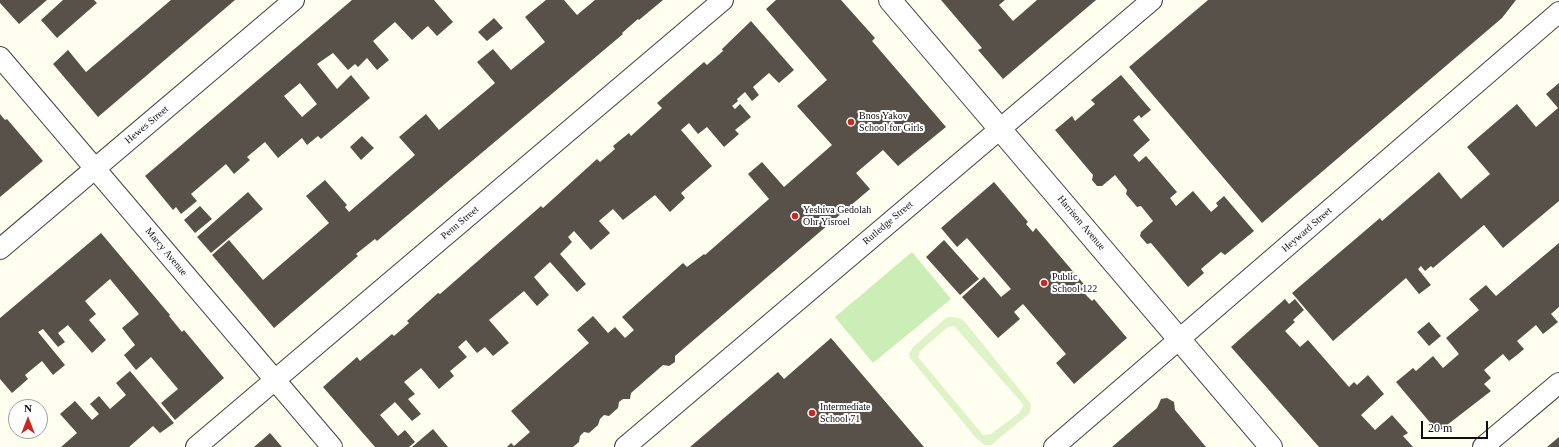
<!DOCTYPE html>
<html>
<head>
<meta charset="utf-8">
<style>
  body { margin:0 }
  #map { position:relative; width:1559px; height:447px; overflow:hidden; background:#fffeef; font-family:"Times New Roman",serif }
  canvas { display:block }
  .north { position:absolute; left:8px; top:399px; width:40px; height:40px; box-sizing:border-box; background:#fff; border:1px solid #9f9f9f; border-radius:50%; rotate:0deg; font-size:11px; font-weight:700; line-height:16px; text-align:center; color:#0e0e0e }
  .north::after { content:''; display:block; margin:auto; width:14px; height:18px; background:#c9291c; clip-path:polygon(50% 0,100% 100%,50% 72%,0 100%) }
  .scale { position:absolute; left:1421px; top:421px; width:67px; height:18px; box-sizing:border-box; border:2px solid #0e0e0e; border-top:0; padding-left:5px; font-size:12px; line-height:14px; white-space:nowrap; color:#0e0e0e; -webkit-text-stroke:3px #fff; paint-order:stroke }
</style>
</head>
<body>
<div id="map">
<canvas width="1559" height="447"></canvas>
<div class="north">N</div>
<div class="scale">20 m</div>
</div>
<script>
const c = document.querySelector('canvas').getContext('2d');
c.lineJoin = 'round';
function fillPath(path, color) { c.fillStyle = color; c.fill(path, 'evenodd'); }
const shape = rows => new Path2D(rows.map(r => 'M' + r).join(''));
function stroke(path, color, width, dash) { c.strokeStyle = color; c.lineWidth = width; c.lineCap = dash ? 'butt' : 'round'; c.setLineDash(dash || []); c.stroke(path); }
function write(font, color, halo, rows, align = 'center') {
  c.font = font + ' "Times New Roman",serif'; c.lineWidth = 4; c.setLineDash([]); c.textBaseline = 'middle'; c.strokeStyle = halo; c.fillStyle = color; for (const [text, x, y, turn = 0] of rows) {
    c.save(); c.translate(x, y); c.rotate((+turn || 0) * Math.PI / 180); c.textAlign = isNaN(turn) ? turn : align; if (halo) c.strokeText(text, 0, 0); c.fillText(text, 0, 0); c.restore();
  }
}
fillPath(shape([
  [912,252,951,299,873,363,835,317]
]), '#cbedb6');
fillPath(shape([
  [950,317,960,318,965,322,1031,404,1030,413,991,445,985,445,976,438,910,358,909,354,913,347,946,318],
  [954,326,1022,403,1023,406,1019,413,991,434,983,435,918,357,920,351,948,327]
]), '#dff3c8');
fillPath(shape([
  [0,0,47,0,19,24,0,3],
  [63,0,94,0,97,3,57,38,41,20],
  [171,0,235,0,98,117,53,64,68,50,86,72],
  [352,0,434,0,453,22,437,36,428,26,412,40,395,22,373,41,389,60,377,70,367,58,358,67,355,64,348,70,327,46,333,53,317,64,337,89,351,75,370,98,321,139,318,136,307,145,302,138,278,158,265,142,247,157,250,160,234,174,226,164,191,194,197,201,181,214,176,207,173,210,145,176],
  [300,83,317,104,302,117,284,96],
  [546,0,564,0,577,15,595,0,663,0,639,20,638,19,622,33,623,34,377,241,375,239,356,254,358,256,274,328,212,255,229,240,263,280,329,223,306,196,325,180,347,205,345,207,349,212,415,155,399,137,426,114,439,130,495,83,477,62,493,49,511,70,545,42,525,17],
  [776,0,841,0,875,38,872,41,946,127,898,166,883,150,856,173,870,189,675,356,675,362,669,366,663,365,631,393,630,399,623,399,619,402,618,408,609,416,604,415,600,419,598,425,589,433,584,432,580,436,579,442,573,447,507,447,511,443,514,446,530,432,511,411,589,343,577,330,593,316,608,333,615,327,625,338,634,330,622,317,683,263,687,267,704,254,705,255,769,199,748,174,762,162,784,187,832,145,797,106,827,80,766,9],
  [941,0,1005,0,999,5,1013,21,1037,0,1096,0,1003,79,978,50,982,48],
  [1208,0,1516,0,1502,18,1262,223,1129,67],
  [494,18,503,28,487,41,478,32],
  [751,21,794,70,779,83,769,73,753,87,759,95,752,101,745,92,737,99,738,101,732,106,735,109,740,104,751,117,735,130,739,134,724,147,707,127,698,134,689,123,681,130,712,166,681,193,685,198,670,212,655,195,623,220,613,209,599,221,610,233,591,250,574,231,568,237,572,242,560,254,586,284,577,292,550,262,534,277,549,295,537,306,524,291,489,320,509,343,493,356,485,347,477,353,466,340,458,347,467,357,450,371,454,376,439,389,421,368,404,382,415,394,408,399,421,414,412,421,395,402,380,415,398,436,405,430,415,442,409,447,375,447,323,387,357,357,360,361,392,334,394,336,409,323,407,321,438,293,440,294,541,206,543,208,597,159,600,162,615,149,613,146,629,133,631,136,662,108,657,103,704,62,707,65,723,51,722,49],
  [1121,75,1151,110,1141,118,1139,115,1133,120,1150,140,1133,155,1139,162,1146,156,1177,192,1170,198,1176,206,1193,191,1211,212,1218,206,1216,203,1224,196,1254,231,1225,255,1221,252,1201,269,1204,273,1188,287,1151,243,1147,244,1140,236,1141,232,1153,221,1141,206,1137,207,1126,194,1127,190,1115,175,1102,186,1097,186,1092,180,1093,175,1055,130,1072,116,1075,121,1095,104,1091,100],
  [1559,83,1559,201,1503,248,1484,225,1433,268,1431,266,1425,271,1421,266,1418,269,1431,285,1419,294,1406,278,1333,341,1292,293,1380,218,1382,221,1439,172,1461,199,1490,174,1467,147,1517,104,1536,127,1558,108,1546,94],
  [0,114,5,120,7,119,43,161,0,197],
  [362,136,374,148,361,160,350,147],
  [994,182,1028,222,1026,224,1033,232,1036,228,1088,289,1084,293,1092,301,1094,299,1127,338,1074,384,1056,363,1066,354,1023,304,1014,312,1020,319,998,338,962,297,984,277,1001,297,1011,289,967,238,957,247,941,228],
  [248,192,263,209,211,253,197,237],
  [200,206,212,219,195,233,184,220],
  [101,233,170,315,169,316,182,332,184,330,224,378,175,420,161,403,178,389,151,357,136,370,124,355,135,345,122,328,139,314,110,279,85,301,96,314,89,320,106,340,92,353,68,325,58,333,65,342,58,347,43,329,38,332,65,365,53,375,42,361,25,375,28,379,12,393,0,379,0,318],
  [944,240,979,279,960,295,926,257],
  [1559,243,1559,307,1551,314,1558,322,1543,334,1536,325,1517,341,1524,349,1517,355,1509,361,1503,354,1484,370,1491,378,1484,384,1491,391,1438,432,1396,382,1413,368,1416,371,1433,356,1443,368,1459,354,1446,338,1479,310,1469,299,1486,285,1496,296],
  [1285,299,1289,304,1295,299,1304,310,1293,320,1295,322,1285,331,1300,347,1308,340,1349,387,1354,382,1357,385,1368,375,1384,394,1361,415,1375,430,1392,415,1408,433,1403,436,1413,447,1319,447,1231,347],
  [1429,322,1441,336,1429,346,1417,332],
  [831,338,924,447,690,447,778,372,784,379],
  [130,371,174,423,160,433,153,426,129,447,61,447,77,433,60,414,75,401,92,420,99,414,90,404,99,396,110,409,126,395,116,383],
  [1167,398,1174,402,1175,410,1206,447,1112,447,1157,408,1161,399],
  [433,429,448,447,412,447],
  [270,433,282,447,254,447],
  [1559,437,1559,447,1547,447]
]), '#58514a');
const minor = shape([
  [0,57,332,447],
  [0,249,294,0],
  [196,447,723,0],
  [625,447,1152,0],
  [1054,447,1559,12],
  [1483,447,1559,383]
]);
const tertiary = shape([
  [890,0,1271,447]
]);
stroke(minor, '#414141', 22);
stroke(tertiary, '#414141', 24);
stroke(minor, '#fff', 20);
stroke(tertiary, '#fff', 22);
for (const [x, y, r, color] of [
  [851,122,4,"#c9291c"],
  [795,216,4,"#c9291c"],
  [1044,283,4,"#c9291c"],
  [812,413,4,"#c9291c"]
]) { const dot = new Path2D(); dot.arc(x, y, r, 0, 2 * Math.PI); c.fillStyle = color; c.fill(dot); stroke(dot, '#fff', 1.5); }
write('10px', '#0e0e0e', '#fff', [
  ["Bnos Yakov",859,116],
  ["School for Girls",859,128],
  ["Yeshiva Gedolah",803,210],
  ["Ohr Yisroel",803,222],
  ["Public",1052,277],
  ["School 122",1052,289],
  ["Intermediate",820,407],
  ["School 71",820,419]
], 'left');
write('10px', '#0e0e0e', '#fff', [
  ["Hewes Street",147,125,-40],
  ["Penn Street",460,223,-40],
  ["Rutledge Street",888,223,-40],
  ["Harrison Avenue",1081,223,50],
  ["Heyward Street",1307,230,-41],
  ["Marcy Avenue",166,252,50]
]);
</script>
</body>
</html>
